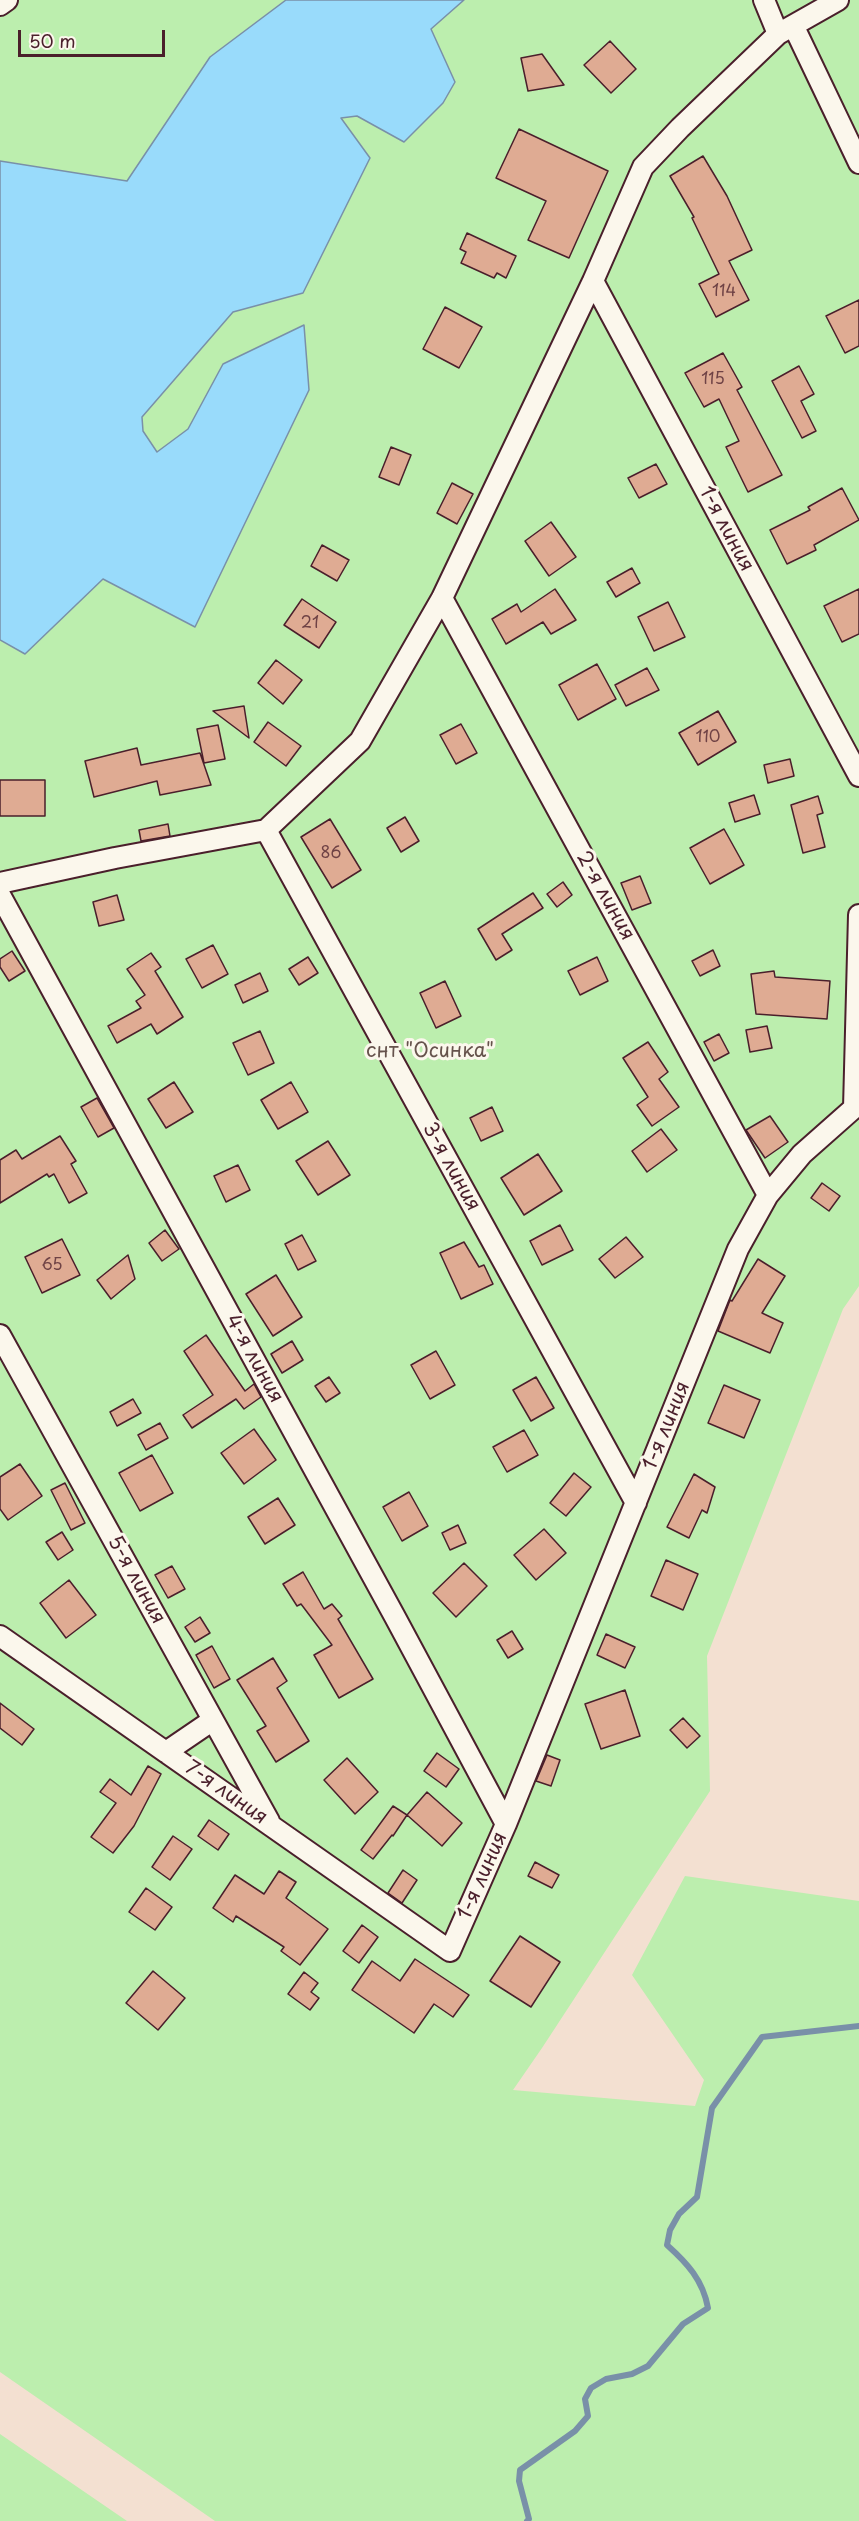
<!DOCTYPE html>
<html>
<head>
<meta charset="utf-8">
<style>
  body { margin:0 }
  #map { position:relative; width:859px; height:2521px; overflow:hidden; background:#f3e0d1; font-family:"Playpen Sans",sans-serif }
  canvas { display:block }
  .scale { position:absolute; left:18px; top:30px; width:147px; height:27px; box-sizing:border-box; border:3px solid #4a1f2b; border-top:0; padding-left:8px; font-size:18px; line-height:21px; white-space:nowrap; color:#4a1f2b; -webkit-text-stroke:4px #fbf7ec; paint-order:stroke }
</style>
</head>
<body>
<div id="map">
<canvas width="859" height="2521"></canvas>
<div class="scale">50 m</div>
</div>
<script>
const context = document.querySelector('canvas').getContext('2d');
context.lineJoin = 'round';
function fill(path, color) {
  context.fillStyle = color;
  context.fill(path, 'evenodd');
}
function stroke(path, color, width, dash) {
  context.strokeStyle = color;
  context.lineWidth = width;
  context.lineCap = dash ? 'butt' : 'round';
  context.setLineDash(dash || []);
  context.stroke(path);
}
function write(font, color, halo, rows, align = 'center') {
  context.font = font + ' "Playpen Sans",sans-serif';
  context.lineWidth = 6;
  context.setLineDash([]);
  context.textBaseline = 'middle';
  context.strokeStyle = halo;
  context.fillStyle = color;
  for (const [text, x, y, turn = 0] of rows) {
    context.save();
    context.translate(x, y);
    context.rotate((+turn || 0) * Math.PI / 180);
    context.textAlign = isNaN(turn) ? turn : align;
    if (halo) context.strokeText(text, 0, 0);
    context.fillText(text, 0, 0);
    context.restore();
  }
}
const green = new Path2D(`
  M0,0H286L210,57L127,181L0,161Z
  M464,0H859V1286L843,1309L707,1656L710,1791L542,2048L513,2090L695,2106L704,2080L632,1975L685,1876L859,1901V2521H215L0,2372V640L25,654L103,579L194,627L304,326L223,364L188,429L157,452L143,431L142,417L233,312L303,293L341,117L357,116L405,142L431,29Z
  M0,2434L127,2521H0Z`);
const water = new Path2D(`
  M286,0H464L431,29L455,82L443,103L404,142L357,116L341,118L370,158L303,293L233,312L142,417L143,431L157,452L188,429L223,364L304,325L309,390L195,627L103,579L25,654L0,640V161L127,181L210,57Z`);
const stream = new Path2D(`
  M527,2521L529,2519L519,2481L520,2470L575,2431L588,2416L585,2399L591,2388L606,2379L632,2374L648,2366L683,2324L708,2308C703,2280 687,2263 667,2245L670,2230L679,2214L697,2197L712,2108L762,2037L859,2026`);
const building = new Path2D(`
  M610,41L636,69L611,93L584,65Z
  M542,54L564,85L528,91L521,58Z
  M519,129L608,171L569,258L528,240L546,201L496,178Z
  M703,156L727,196L752,250L729,261L749,300L716,317L699,284L719,274L692,218L694,217L670,176Z
  M467,233L516,256L506,278L497,273L494,278L461,263L466,252L460,249Z
  M859,300V346L845,353L826,316Z
  M445,307L482,327L459,368L423,349Z
  M723,353L742,387L737,390L782,475L748,492L726,447L739,441L719,399L704,407L685,373Z
  M799,366L814,394L801,401L816,431L802,438L772,381Z
  M391,447L411,455L399,485L379,477Z
  M656,464L667,484L639,498L628,478Z
  M452,483L473,494L457,524L437,513Z
  M842,488L859,520L814,545L816,550L787,564L770,530L810,510L808,507Z
  M551,522L576,557L549,576L525,541Z
  M322,545L349,560L337,581L311,566Z
  M632,568L640,583L616,597L607,582Z
  M555,589L576,620L551,634L543,622L506,644L492,619L517,604L521,612Z
  M859,589V634L842,642L824,606Z
  M302,599L336,622L319,648L284,625Z
  M668,602L685,637L654,651L638,617Z
  M276,660L302,680L283,704L258,683Z
  M597,664L616,699L578,720L559,685Z
  M647,668L659,690L626,706L615,685Z
  M244,706L249,738L213,711Z
  M718,711L736,742L698,765L679,733Z
  M268,722L301,746L286,766L254,742Z
  M461,724L477,753L456,764L440,735Z
  M218,725L225,759L204,763L197,729Z
  M137,748L141,765L200,753L211,785L160,795L157,781L94,797L85,761Z
  M790,759L794,776L768,783L764,765Z
  M0,780H45V816H0Z
  M754,795L760,814L735,822L729,803Z
  M818,796L823,813L817,815L825,847L803,853L791,805Z
  M405,817L419,841L401,852L387,828Z
  M330,819L361,870L332,888L301,837Z
  M168,824L170,836L141,841L139,830Z
  M724,829L744,865L710,884L690,848Z
  M640,876L651,903L632,910L621,883Z
  M563,882L572,895L557,907L547,894Z
  M533,893L543,908L502,934L512,950L496,960L478,929Z
  M117,895L124,920L99,926L93,902Z
  M213,945L228,974L202,988L186,959Z
  M713,950L720,966L700,976L692,961Z
  M12,951L25,971L9,981L0,967V959Z
  M151,953L161,967L155,971L183,1017L157,1034L151,1024L117,1043L108,1026L141,1008L136,1001L145,995L127,969Z
  M308,957L318,973L299,985L289,969Z
  M597,957L608,981L580,995L568,971Z
  M774,971L775,977L830,981L827,1019L756,1014L751,974Z
  M260,973L268,991L243,1003L235,985Z
  M445,981L461,1016L436,1028L420,993Z
  M767,1026L772,1048L750,1052L746,1030Z
  M260,1031L274,1063L248,1075L233,1043Z
  M719,1034L729,1053L714,1061L704,1042Z
  M648,1042L668,1072L659,1079L679,1107L652,1126L637,1105L648,1097L623,1058Z
  M174,1082L193,1112L166,1128L148,1099Z
  M291,1082L308,1112L278,1129L261,1100Z
  M97,1098L114,1128L98,1137L81,1107Z
  M492,1107L503,1131L481,1141L470,1118Z
  M770,1116L788,1142L765,1158L746,1130Z
  M661,1129L677,1150L647,1172L632,1151Z
  M60,1136L76,1161L71,1164L87,1193L69,1203L54,1174L49,1177L47,1174L0,1203V1160L16,1150L22,1159Z
  M328,1141L350,1175L318,1195L296,1161Z
  M538,1154L562,1191L524,1215L501,1178Z
  M238,1165L250,1190L226,1202L214,1176Z
  M822,1183L840,1196L829,1211L811,1198Z
  M560,1225L573,1250L542,1265L530,1241Z
  M165,1230L179,1249L162,1261L149,1243Z
  M302,1235L316,1261L298,1270L285,1244Z
  M626,1237L643,1257L615,1278L599,1259Z
  M62,1239L80,1275L42,1293L25,1257Z
  M464,1242L479,1267L484,1265L493,1284L461,1299L440,1253Z
  M128,1255L135,1279L111,1299L97,1280Z
  M758,1259L785,1276L762,1313L783,1323L770,1353L718,1331L730,1300L732,1301Z
  M276,1275L302,1317L273,1336L246,1294Z
  M206,1335L245,1391L254,1384L261,1397L244,1409L236,1399L192,1428L183,1415L213,1395L184,1351Z
  M292,1341L303,1360L282,1373L271,1354Z
  M436,1351L455,1385L430,1399L411,1365Z
  M329,1377L340,1393L326,1402L315,1386Z
  M536,1377L554,1408L531,1421L513,1390Z
  M724,1385L760,1400L744,1438L708,1423Z
  M133,1399L141,1413L117,1426L110,1412Z
  M160,1423L168,1438L146,1450L138,1435Z
  M254,1429L276,1460L244,1484L221,1453Z
  M524,1430L538,1455L507,1472L493,1447Z
  M152,1455L173,1493L140,1511L119,1473Z
  M20,1464L42,1496L8,1520L0,1509V1477Z
  M574,1473L591,1487L566,1516L550,1503Z
  M694,1474L715,1487L707,1513L702,1510L689,1538L667,1527Z
  M65,1483L85,1523L71,1530L51,1490Z
  M409,1492L428,1526L402,1541L383,1507Z
  M278,1498L295,1525L265,1544L248,1517Z
  M458,1525L466,1543L450,1550L442,1533Z
  M544,1529L566,1553L536,1580L514,1555Z
  M62,1532L73,1550L58,1560L46,1542Z
  M666,1560L698,1574L683,1610L651,1596Z
  M464,1563L487,1586L456,1617L433,1593Z
  M172,1566L185,1589L168,1598L155,1575Z
  M303,1572L324,1609L332,1604L342,1616L338,1619L373,1679L339,1698L314,1655L332,1645L301,1604L297,1606L283,1584Z
  M69,1580L96,1615L66,1638L40,1603Z
  M200,1617L210,1633L195,1642L185,1627Z
  M512,1631L523,1649L508,1658L497,1640Z
  M606,1634L635,1647L625,1668L597,1655Z
  M212,1646L230,1679L214,1688L196,1655Z
  M273,1658L287,1681L277,1688L309,1741L276,1762L257,1731L266,1726L237,1680Z
  M625,1690L640,1736L601,1749L585,1704Z
  M0,1703L34,1729L22,1745L0,1728Z
  M683,1718L700,1736L687,1748L670,1730Z
  M437,1753L459,1769L446,1787L424,1771Z
  M547,1755L560,1760L551,1786L536,1781Z
  M347,1758L378,1792L355,1814L324,1780Z
  M148,1766L161,1774L134,1826L113,1853L91,1837L116,1803L100,1792L110,1779L131,1795Z
  M427,1792L462,1823L442,1846L407,1815Z
  M393,1806L407,1815L393,1836L392,1835L373,1859L361,1850Z
  M209,1820L229,1834L218,1850L198,1836Z
  M173,1836L192,1849L170,1880L152,1867Z
  M535,1862L559,1875L552,1888L528,1876Z
  M403,1870L417,1880L402,1903L388,1893Z
  M279,1871L296,1882L286,1898L328,1929L300,1965L281,1951L284,1947L236,1916L233,1922L213,1908L235,1875L264,1894Z
  M146,1888L172,1907L155,1930L129,1912Z
  M362,1925L378,1937L359,1963L343,1951Z
  M520,1936L560,1962L531,2007L490,1981Z
  M415,1959L469,1995L453,2017L434,2004L414,2033L352,1990L372,1961L400,1981Z
  M153,1971L185,1998L158,2030L126,2003Z
  M304,1972L318,1983L311,1992L319,1998L310,2010L288,1994Z`);
const minor = new Path2D(`
  M764,0L778,34
  M0,5L7,0
  M794,27L859,163
  M593,281L859,776
  M442,598L768,1195
  M266,830L636,1503
  M0,883L115,858L266,830L360,741L442,598L593,281L643,167L680,128L778,34L838,0
  M0,895L395,1617L506,1824
  M0,1335L269,1821
  M0,1636L450,1951L506,1824L738,1249L768,1195L802,1154L854,1108L859,915
  M166,1752L213,1720`);
const numberNames = [
  ["114",724,292],
  ["115",713,380],
  ["21",310,624],
  ["110",708,738],
  ["86",331,854],
  ["65",52,1266]
];
const streetNames = [
  ["1-я линия",726,529,62],
  ["2-я линия",605,896,61],
  ["3-я линия",451,1167,61],
  ["4-я линия",254,1359,61],
  ["1-я линия",667,1426,-68],
  ["5-я линия",136,1580,61],
  ["7-я линия",226,1793,35],
  ["1-я линия",483,1876,-66]
];
const parkNames = [
  ["снт \"Осинка\"",430,1051]
];
fill(green, '#bceeae');
fill(water, '#99dbfb');
stroke(water, '#7990a8', 1.5);
stroke(stream, '#7990a8', 6);
fill(building, '#dfab93');
stroke(building, '#4a1f2b', 1.5);
stroke(minor, '#4a1f2b', 24);
stroke(minor, '#fbf7ec', 20);
write('16px', '#6f4245', null, numberNames);
write('20px', '#4a1f2b', '#fbf7ec', streetNames);
write('20px', '#66534c', '#fbf7ec', parkNames);
</script>
</body>
</html>
